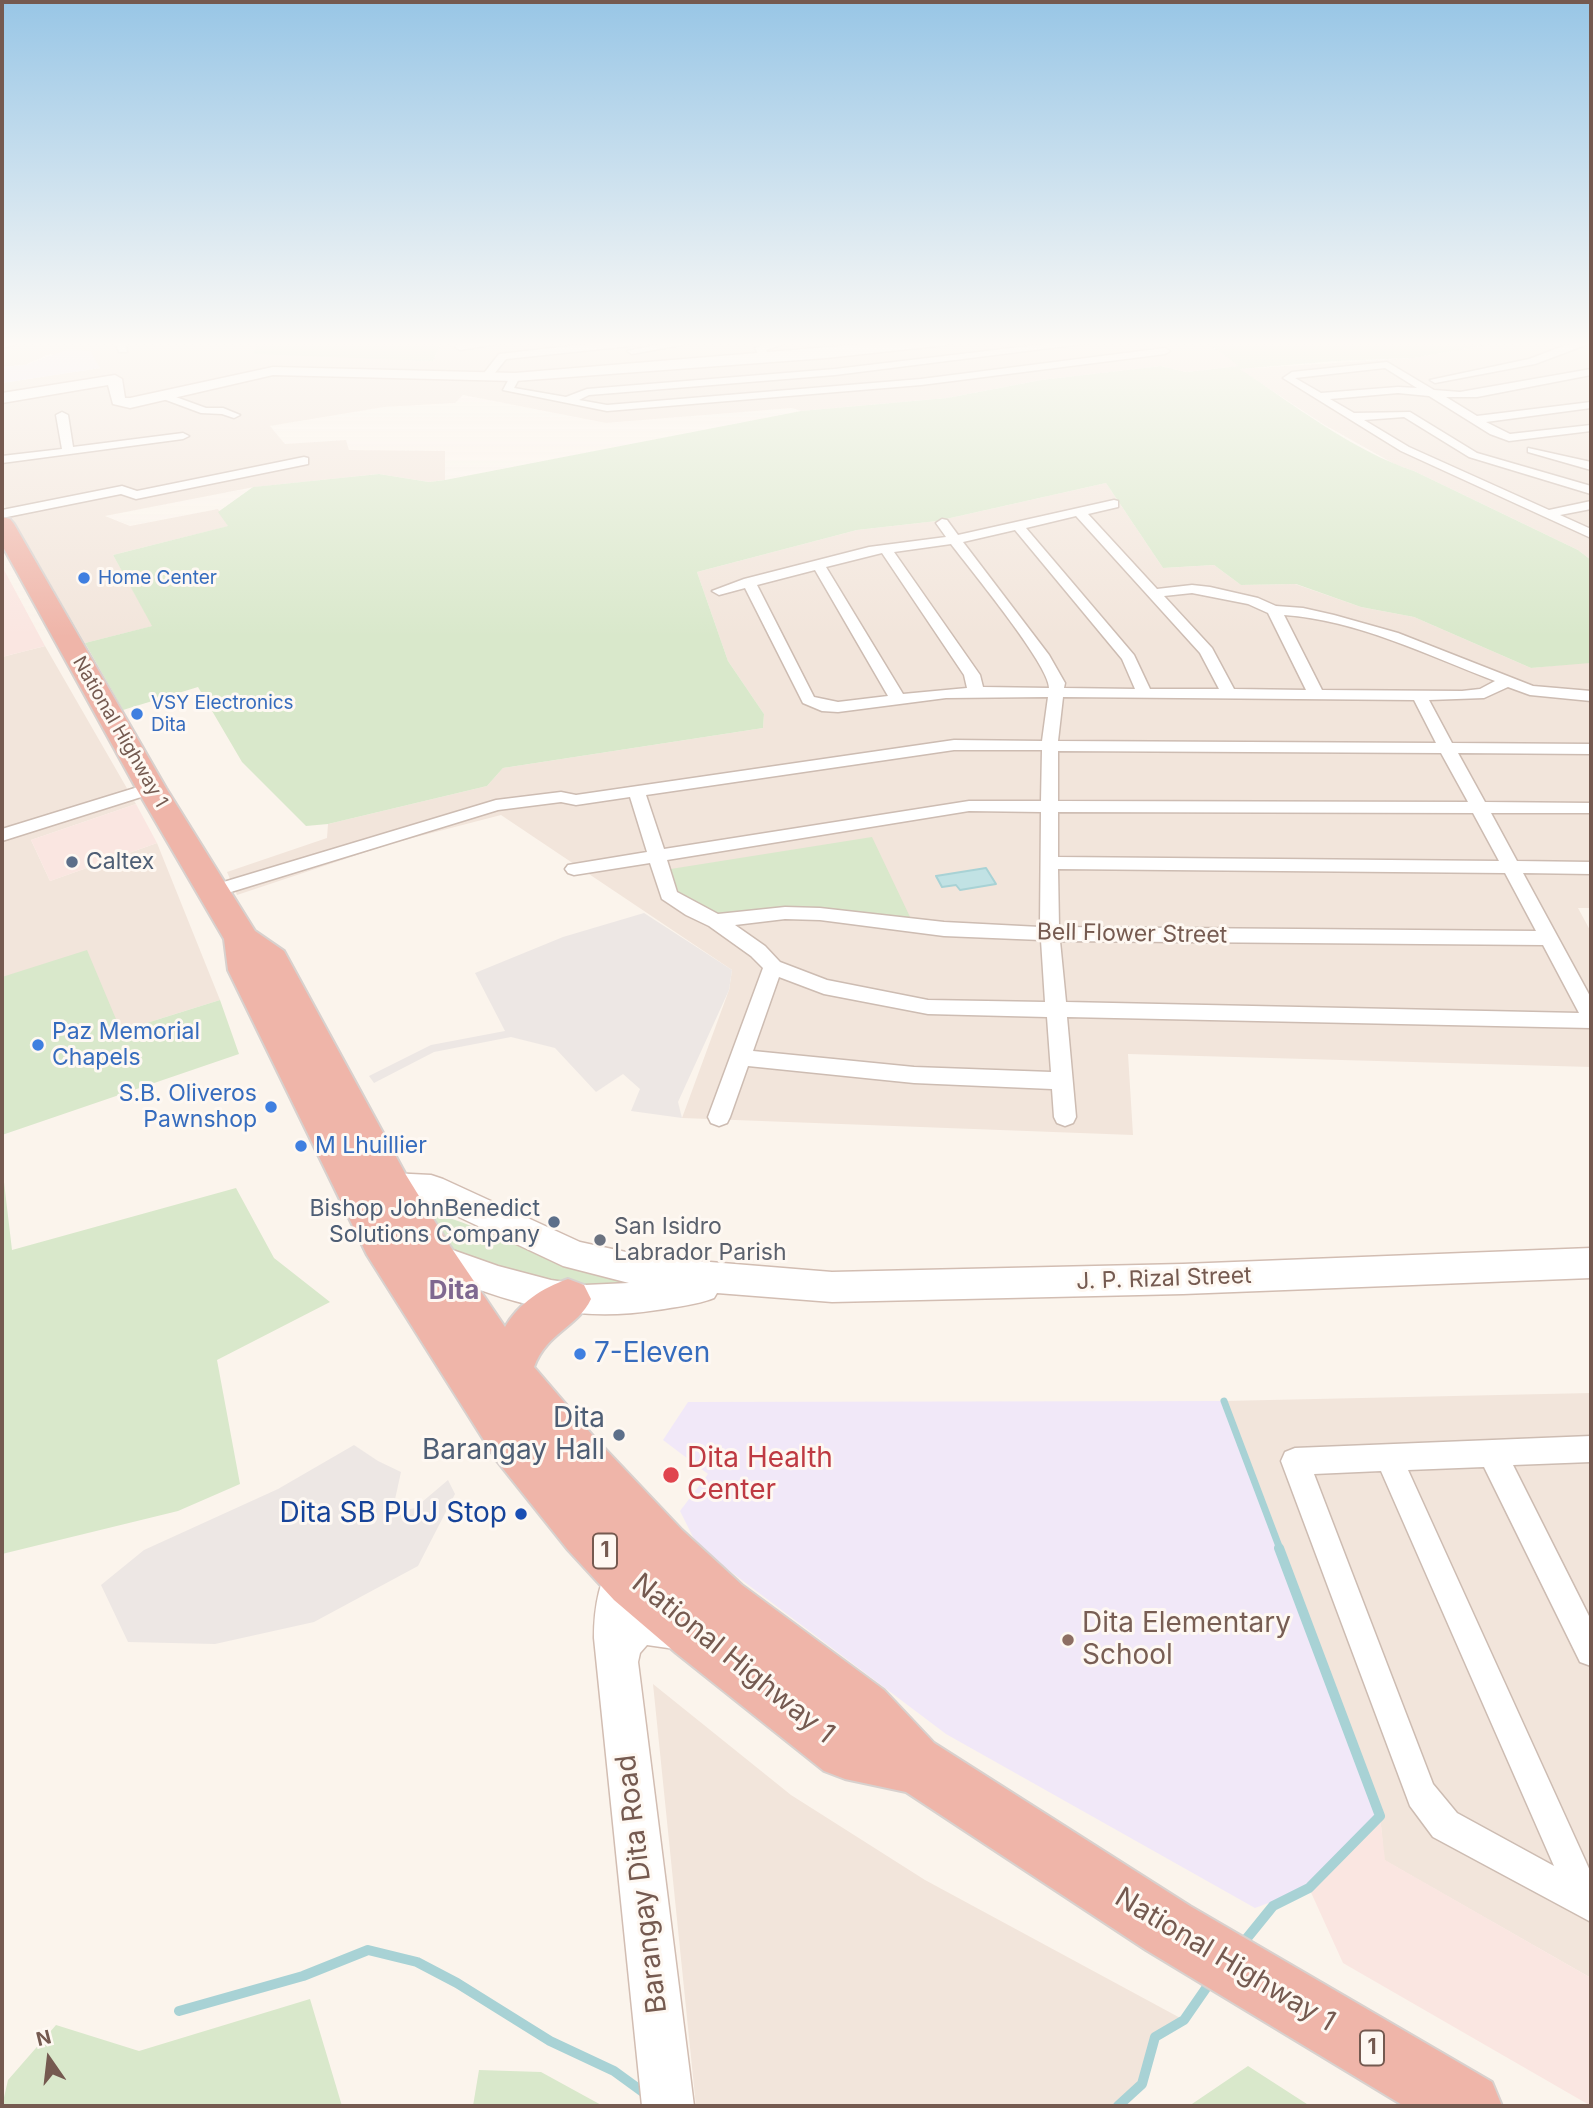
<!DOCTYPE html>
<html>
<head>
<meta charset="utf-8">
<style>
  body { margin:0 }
  #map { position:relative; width:1593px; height:2108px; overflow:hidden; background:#fbf4ec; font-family:Inter,sans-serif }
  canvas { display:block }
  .frame { position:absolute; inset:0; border:4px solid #755a50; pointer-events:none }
  .north { position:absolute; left:14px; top:2024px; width:70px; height:70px; -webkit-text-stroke:5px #fef8f2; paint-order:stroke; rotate:346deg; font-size:19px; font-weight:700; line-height:28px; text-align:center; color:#755a50 }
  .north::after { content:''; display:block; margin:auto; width:24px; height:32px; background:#755a50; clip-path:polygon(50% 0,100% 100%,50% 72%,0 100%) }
</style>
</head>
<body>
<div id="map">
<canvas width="1593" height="2108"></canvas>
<div class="frame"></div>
<div class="north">N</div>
</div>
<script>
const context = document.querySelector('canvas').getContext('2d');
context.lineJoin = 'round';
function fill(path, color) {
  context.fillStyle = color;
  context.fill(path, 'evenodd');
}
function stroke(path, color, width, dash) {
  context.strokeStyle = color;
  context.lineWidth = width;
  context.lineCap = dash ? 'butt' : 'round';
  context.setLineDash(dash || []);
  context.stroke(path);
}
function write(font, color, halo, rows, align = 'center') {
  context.font = font + ' Inter,sans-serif';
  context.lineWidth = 6;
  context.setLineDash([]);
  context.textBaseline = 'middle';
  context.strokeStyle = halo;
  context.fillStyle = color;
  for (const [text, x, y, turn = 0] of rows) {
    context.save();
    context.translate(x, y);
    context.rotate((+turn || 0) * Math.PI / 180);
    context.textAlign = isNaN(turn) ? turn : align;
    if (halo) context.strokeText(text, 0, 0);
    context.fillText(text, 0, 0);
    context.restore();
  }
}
const residential = new Path2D(`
  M2,341H258L255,347L433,361L442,341H1204L1240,366L1186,372L1161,366L1041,380L947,398L801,411L792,408L606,423L463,395L455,403L384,407L270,426L285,444L346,440L349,450L445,451V480L429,482L379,474L254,487L105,516L130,526L218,509L229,526L113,555L153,626L85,643L2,501V383L100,368L50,354L25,365L2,367Z
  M1491,341H1591V560L1578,550L1414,471L1396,465L1323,424L1239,369L1413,358L1486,345Z
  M1106,483L1163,568L1214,565L1241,585L1295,584L1361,607L1414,617L1531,668L1591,662V908H1578L1591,932V1067L1128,1054L1133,1135L682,1118L729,990L732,970L501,815L393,843L237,895L227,872L327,838L328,824L487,786L503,768L763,728L764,714L728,661L697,572L857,530L937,521Z
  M45,646L136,804L31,840L50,881L157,843L220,1000L121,1031L2,977V657Z
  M1591,1393V1978L1384,1860L1380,1815L1224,1401Z
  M653,1684L791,1795L925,1880L1184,2020L1155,2037L1142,2084L1118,2106H696Z`);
const commercial = new Path2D(`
  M2,566L45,646L2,657Z
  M136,804L157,843L50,881L31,840Z
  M1380,1816L1385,1860L1591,1978V2106L1343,1963L1309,1888Z`);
const industrial = new Path2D(`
  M644,913L732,970L729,990L678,1102L682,1118L631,1111L640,1089L623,1074L596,1092L555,1048L511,1037L434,1052L374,1083L369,1076L431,1045L505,1031L475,973L563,937Z
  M354,1445L378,1461L401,1472L392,1513L415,1508L448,1480L455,1494L418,1566L314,1622L215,1644L128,1642L101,1585L144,1550L278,1489Z`);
const education = new Path2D(`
  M69,349L90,351L100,368L2,383V367L25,365Z
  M1224,1401L1380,1816L1309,1888L1255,1908L946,1734L698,1547L680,1511L708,1474L663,1440L688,1402Z`);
const green = new Path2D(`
  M258,341H442L433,361L253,354Z
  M1204,341H1491L1486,345L1413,358L1336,361L1240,369C1293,404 1353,451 1414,471L1578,550L1591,560L1590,663L1531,668L1414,617L1361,607L1296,584L1241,585L1214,565L1163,568L1106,483L937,521L857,530L697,572L728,661L764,714L763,728L503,768L487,786L328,824L306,826L242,762L198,687L123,710L85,643L152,626L113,555L228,526L218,512L253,487L379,474L429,482L445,480L801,411L947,398L1041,380L1161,366L1186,372L1239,366Z
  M872,837L911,919L715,917L688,909L658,871Z
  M87,950L121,1031L220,1000L239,1054L2,1135V977Z
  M2,1165L12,1250L236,1188L274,1258L330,1302L217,1360L240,1484L178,1511L2,1554Z
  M428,1213C460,1218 489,1235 520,1246C561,1260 603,1270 646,1280L622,1295L453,1260Z
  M310,1999L342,2106H2L8,2080L56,2025L139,2051Z
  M1248,2066L1310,2106H1189Z
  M479,2070L541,2072L603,2106H473Z`);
const water = new Path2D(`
  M986,868L996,884L960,890L956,885L942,887L936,876Z`);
const streamFar1 = new Path2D(`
  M1224,1401L1280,1549`);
const stream = new Path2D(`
  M1243,1943L1273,1906L1309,1888L1380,1816L1279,1548
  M179,2011L303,1976L368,1950L417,1962L457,1983L550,2041L614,2071L647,2095
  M1118,2106L1142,2084L1155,2037L1184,2020L1211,1981`);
const street = new Path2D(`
  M5,341H27L2,348V342Z
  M115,341H125L127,352H119Z
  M458,341H515L460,350L455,347Z
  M615,341L635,343L630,346L506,359L490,379L481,377L499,354Z
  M674,341H702L632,354L627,351Z
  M773,341H792L766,350L770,358L761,360L755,348Z
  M1071,341H1106L835,375L589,395L579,400L607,405L921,379L1165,348L1170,351L1165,354L921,385L607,411L503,390L511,375L515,374L520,377L514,388L566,397L587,389L835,369Z
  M1577,341L1591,343L1535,364L1435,383L1430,380L1529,359Z
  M1387,362L1434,390L1460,392L1591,369V375L1477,397H1446L1477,416L1591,402V408L1486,422L1510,434L1591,425V431L1509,441L1490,434L1429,396L1398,393L1330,399L1354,413L1410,412L1477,453L1591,486V494L1469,457L1404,417L1364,420L1409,447L1549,510L1591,501V509L1560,515L1591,529V538L1401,451L1283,378L1292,372ZM1385,368L1417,388L1398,387L1321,393L1295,378Z
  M162,392L206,408H223L240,415L234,418L222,414L201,413L158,397V393Z
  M62,412L68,415L73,447L183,433L189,436L183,439L2,463V456L62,449L56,415Z
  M1528,448L1591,462V470L1528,452Z
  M304,457L308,458V464L136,499L121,494L2,518V510L122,486L137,491Z
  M1114,500L1118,501V507L1088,514L1157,589L1192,585L1210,587L1258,598L1276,606L1303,608L1334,615L1398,633L1533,686L1591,691V701L1530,695L1508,687L1484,698L1429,700L1452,743L1591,744V754L1458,753L1485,802L1591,803V813H1491L1517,861L1591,862V874L1523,873L1591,998V1028L1067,1017L1076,1117L1073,1123L1065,1126L1057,1123L1054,1117L1052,1089L914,1083L748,1066L730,1117L727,1123L719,1126L711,1123L708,1117L763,968L751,956L709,926L686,915L662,899L650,863L574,875L568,873L565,869L568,865L647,852L630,797L576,805L561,802L498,810L221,895H207L205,891L207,887L496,800L561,792L576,795L954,740L1042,741L1048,697L946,698L838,712L822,711L803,703L745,588L719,595L712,591L744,579L869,547L946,537L936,523L942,519L947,520L958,535ZM1076,516L1200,653L1219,689H1150L1134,655L1026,528ZM1015,530L1122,659L1135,689L1064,688L1065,683L1049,655L963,542ZM951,544C969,568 1050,666 1049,688L983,687L980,675L894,552ZM882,553L964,675L967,688L903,694L826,567ZM815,570L888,696L838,702L814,697L757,585ZM1192,593L1248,604L1268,613L1306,690L1234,689L1212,648L1164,596ZM1284,615C1357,620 1427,655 1495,681L1480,689L1462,691L1322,690ZM1063,697L1414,700L1436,743L1058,741ZM954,750H1042L1041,801H969L664,849L646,795ZM1058,751L1441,753L1468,802L1058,801ZM969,811L1041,812L1040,927L944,922L820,908L785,907L718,914L677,892L667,860ZM1058,812L1473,813L1499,861L1058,857ZM1058,869L1505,873L1536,931L1059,927ZM785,919L820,920L944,936L1041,940L1045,1002L928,1000L827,980L780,962L765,946L735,925ZM1060,941L1543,945L1579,1013L1066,1002ZM779,977L824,994L928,1014L1047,1017L1051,1072L914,1067L753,1051Z
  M151,783L157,784L159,788L157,792L2,841V829Z
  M1591,1436V1462L1513,1465L1591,1620V1666L1580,1662L1484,1467L1408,1470L1591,1873V1922L1433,1837L1410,1806L1281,1461L1285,1452L1295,1448ZM1381,1471L1554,1866L1457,1813L1433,1784L1314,1474Z`);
const secondary = new Path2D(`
  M902,341H953L946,345L826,358L515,381L273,375L130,408L113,404L108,385L2,403V393L115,375L122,379L125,398H130L273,367L515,373Z
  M391,1173L431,1175L443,1179L580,1242L649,1257L832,1272L1183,1264L1591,1248V1278L1183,1294L832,1302L717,1293L714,1298C696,1305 676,1307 657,1310C564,1325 503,1299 418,1267L413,1257L418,1247L430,1242L498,1266L551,1280L585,1285L629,1283L563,1266L427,1202L394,1201L376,1208L364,1204L360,1194L364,1184Z
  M630,1544L644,1550L650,1564L640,1587L637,1606C658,1599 677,1606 697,1614L703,1629L697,1644L682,1650L647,1645L640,1653L638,1662L694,2106H642L594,1638C594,1605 600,1578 616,1550Z`);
const highway = new Path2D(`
  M2,517L10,519L14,524L166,788L255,931L284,951L406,1175L448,1243L505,1327C519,1303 542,1288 568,1279L584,1285L591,1299C578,1327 546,1333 534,1367L594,1437L682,1530L742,1585L884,1690L934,1743L1190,1906L1492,2082L1502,2106H1404L1146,1950L906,1792L845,1779L824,1771L676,1653L614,1600L568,1550L497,1461L367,1255L228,970L224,939L136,788L2,545Z`);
const markers = [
  [84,578,7,"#3f7fe0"],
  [137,714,7,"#3f7fe0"],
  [72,862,7,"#5c6f8a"],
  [38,1045,7,"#3f7fe0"],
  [271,1107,7,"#3f7fe0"],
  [301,1146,7,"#3f7fe0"],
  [554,1222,7,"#5c6f8a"],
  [600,1240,7,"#6b7280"],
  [580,1354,7,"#3f7fe0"],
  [619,1435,7,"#5c6f8a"],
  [671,1475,9,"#e0444e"],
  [521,1514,7,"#1a4fb4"],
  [1068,1640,7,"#8d6e63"]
];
const farShopnames = [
  ["Home Center",98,578],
  ["VSY Electronics",151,703],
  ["Dita",151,725]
];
const farStreetnames = [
  ["National Highway 1",120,732,60]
];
const shields = [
  [605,1551,24],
  [1372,2048,24]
];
const shieldNames = [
  ["1",605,1551],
  ["1",1372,2048]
];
const serviceNames = [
  ["Caltex",86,862],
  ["Bishop JohnBenedict",540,1209,"right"],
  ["Solutions Company",540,1235,"right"]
];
const streetNames = [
  ["Bell Flower Street",1132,934,1],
  ["J. P. Rizal Street",1164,1279,-2]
];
const shopNames = [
  ["Paz Memorial",52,1032],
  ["Chapels",52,1058],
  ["S.B. Oliveros",257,1094,"right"],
  ["Pawnshop",257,1120,"right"],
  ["M Lhuillier",315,1146]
];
const worshipNames = [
  ["San Isidro",614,1227],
  ["Labrador Parish",614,1253]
];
const quarterNames = [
  ["Dita",454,1291]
];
const nearShopnames = [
  ["7-Eleven",594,1354]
];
const nearServicenames = [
  ["Dita",605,1419],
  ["Barangay Hall",605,1451]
];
const nearHealthnames = [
  ["Dita Health",687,1459],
  ["Center",687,1491]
];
const nearTransitnames = [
  ["Dita SB PUJ Stop",507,1514]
];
const nearEducationnames = [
  ["Dita Elementary",1082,1624],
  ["School",1082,1656]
];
const nearStreetnames = [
  ["National Highway 1",733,1659,39],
  ["Barangay Dita Road",642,1884,-97],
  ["National Highway 1",1225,1960,31]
];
fill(residential, '#f2e5db');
fill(commercial, '#fae6e1');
fill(industrial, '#ede7e4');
fill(education, '#f1e8f8');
fill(green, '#d9e8cb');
fill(water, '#c1e2e4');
stroke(water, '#a8d2d5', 2);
stroke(streamFar1, '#a8d2d5', 7);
stroke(stream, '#a8d2d5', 10);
stroke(street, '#cdbcb2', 3);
stroke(secondary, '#d2bdb2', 3);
stroke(highway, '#d8d1ce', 4);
fill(street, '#fff');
fill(secondary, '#fff');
fill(highway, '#efb5a9');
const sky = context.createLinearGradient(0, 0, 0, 637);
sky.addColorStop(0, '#98c6e6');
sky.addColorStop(0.54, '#fdfaf6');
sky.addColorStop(1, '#fdfaf600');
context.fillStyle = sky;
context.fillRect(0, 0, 1593, 637);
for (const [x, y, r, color] of markers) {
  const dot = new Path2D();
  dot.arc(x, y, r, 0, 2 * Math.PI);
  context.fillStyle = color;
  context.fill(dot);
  stroke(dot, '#fef8f2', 2.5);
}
write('19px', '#366cbe', '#fef8f2', farShopnames, 'left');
write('19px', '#755a50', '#fef8f2', farStreetnames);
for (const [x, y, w] of shields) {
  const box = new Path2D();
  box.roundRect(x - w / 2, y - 17.5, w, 35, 5);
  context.fillStyle = '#fef8f2';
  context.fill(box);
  stroke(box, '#755a50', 2);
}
write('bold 21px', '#755a50', null, shieldNames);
write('23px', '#4e5e75', '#fef8f2', serviceNames, 'left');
write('23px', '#755a50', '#fef8f2', streetNames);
write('23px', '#366cbe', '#fef8f2', shopNames, 'left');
write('23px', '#5b616d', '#fef8f2', worshipNames, 'left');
write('bold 26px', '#7f6890', '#fef8f2', quarterNames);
write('28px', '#366cbe', '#fef8f2', nearShopnames, 'left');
write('28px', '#4e5e75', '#fef8f2', nearServicenames, 'right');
write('28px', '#be3a42', '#fef8f2', nearHealthnames, 'left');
write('28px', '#164399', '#fef8f2', nearTransitnames, 'right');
write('28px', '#785e54', '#fef8f2', nearEducationnames, 'left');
write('28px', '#755a50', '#fef8f2', nearStreetnames);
</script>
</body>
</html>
